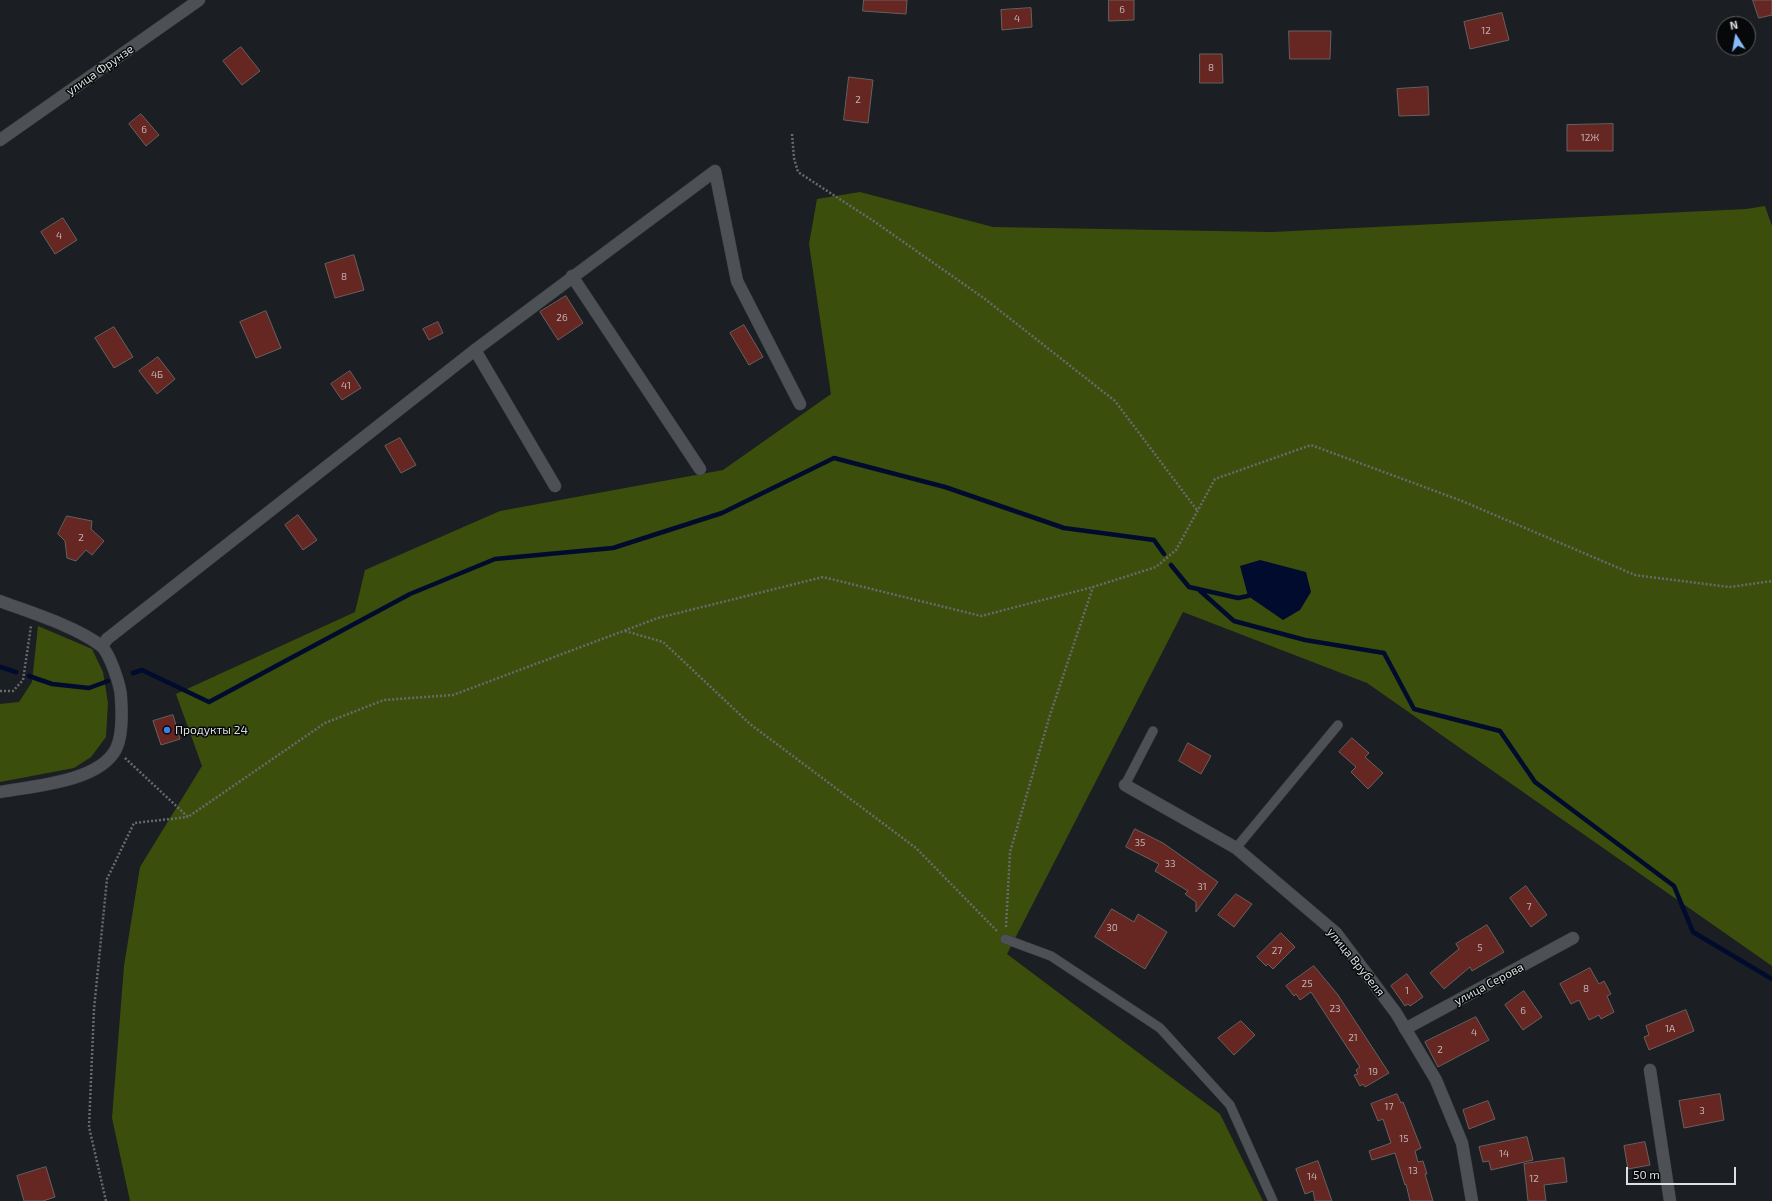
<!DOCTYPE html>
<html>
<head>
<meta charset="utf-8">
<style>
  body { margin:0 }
  #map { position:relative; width:1772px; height:1201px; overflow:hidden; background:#1b1e22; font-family:"Exo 2",sans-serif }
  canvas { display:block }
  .north { position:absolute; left:1716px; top:16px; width:40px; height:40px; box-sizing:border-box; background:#07080a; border:1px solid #5d5e60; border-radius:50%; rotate:349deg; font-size:11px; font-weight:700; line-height:16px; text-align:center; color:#dddfe2 }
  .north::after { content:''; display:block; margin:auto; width:14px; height:18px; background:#87bbfb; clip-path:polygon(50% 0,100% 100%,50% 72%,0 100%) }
  .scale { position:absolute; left:1626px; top:1167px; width:110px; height:18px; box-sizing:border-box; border:2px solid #dddfe2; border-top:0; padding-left:5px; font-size:12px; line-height:14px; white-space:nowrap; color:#dddfe2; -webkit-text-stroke:3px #07080a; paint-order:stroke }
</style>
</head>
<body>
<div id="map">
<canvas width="1772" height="1201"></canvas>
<div class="north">N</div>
<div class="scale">50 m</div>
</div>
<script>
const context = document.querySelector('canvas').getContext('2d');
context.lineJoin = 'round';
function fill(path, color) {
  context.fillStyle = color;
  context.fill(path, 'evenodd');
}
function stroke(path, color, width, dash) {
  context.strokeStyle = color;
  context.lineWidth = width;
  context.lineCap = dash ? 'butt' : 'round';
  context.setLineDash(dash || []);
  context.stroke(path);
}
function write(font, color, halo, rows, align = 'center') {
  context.font = font + ' "Exo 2",sans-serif';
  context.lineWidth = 3;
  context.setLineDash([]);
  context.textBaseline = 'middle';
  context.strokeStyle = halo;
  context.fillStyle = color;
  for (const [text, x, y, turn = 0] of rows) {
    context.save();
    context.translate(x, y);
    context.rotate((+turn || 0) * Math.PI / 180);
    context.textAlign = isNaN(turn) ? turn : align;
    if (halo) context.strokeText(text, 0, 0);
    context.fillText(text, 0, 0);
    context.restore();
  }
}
const green = new Path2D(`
  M860,192L993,227L1272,232L1746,209L1765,206L1772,226V966L1367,683L1183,612L1007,954L1220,1114L1263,1201H130L112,1118L124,966L140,867L202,766L176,694L355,612L365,570L500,511L723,470L831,394L809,244L817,199Z
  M38,626L92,649L103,672L108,703L106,737L91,757L74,768L0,782V704L19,702L32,682Z`);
const water = new Path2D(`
  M1260,560L1306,572L1311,592L1300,610L1283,620L1248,596L1240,566Z`);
const stream = new Path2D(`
  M1171,565L1189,587L1238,598L1248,596
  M1198,589L1234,621L1305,640L1384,653L1414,709L1500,731L1535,782L1674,886L1693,932L1772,979
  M0,667L16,672
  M133,673L142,670L209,702L410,594L495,559L613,548L722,513L834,458L945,487L1064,528L1154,540L1164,554
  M29,676L52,684L89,688L108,681`);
const building = new Path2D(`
  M864,0H907L906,14L863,11Z
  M1109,0H1134V20L1109,21Z
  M1753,0H1772V15L1759,18Z
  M1031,8L1032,27L1002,30L1001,10Z
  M1502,13L1509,40L1470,49L1464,22Z
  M1289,31H1331L1330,59H1290Z
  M241,47L260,71L242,85L223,61Z
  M1200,54H1222L1223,83H1200Z
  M849,77L873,80L868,123L844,120Z
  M1428,87L1429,115L1399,116L1397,89Z
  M141,114L159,135L146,146L129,124Z
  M1613,124V151H1567V125Z
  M63,218L77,240L55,254L41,232Z
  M354,255L364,290L335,298L325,264Z
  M566,296L583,323L558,340L540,312Z
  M266,311L281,348L256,358L240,322Z
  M438,322L443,333L429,340L423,329Z
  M744,325L763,357L749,365L730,333Z
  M114,327L133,357L114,368L95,338Z
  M158,357L175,379L157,394L139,371Z
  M350,371L361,388L342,400L331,384Z
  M400,438L416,465L401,473L385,446Z
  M298,515L317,540L303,550L285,525Z
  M67,516L92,521L91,529L104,541L92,555L86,550L76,561L67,558L65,541L58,534Z
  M173,715L180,739L161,745L153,721Z
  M1352,738L1369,753L1365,757L1383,773L1368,789L1351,772L1356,767L1339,752Z
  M1188,743L1211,756L1201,774L1179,761Z
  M1135,829L1163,843L1218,882L1196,912V902L1185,894L1188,891L1155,871L1159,864L1126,847Z
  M1526,886L1547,915L1531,927L1510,898Z
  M1236,894L1252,904L1234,927L1218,915Z
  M1112,909L1134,922L1138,914L1167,932L1145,969L1095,937Z
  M1487,925L1504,952L1472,971L1470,967L1444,989L1430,973L1459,949L1456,944Z
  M1281,933L1295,947L1273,969L1268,964L1266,966L1257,957Z
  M1314,966L1338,995L1389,1073L1365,1087L1363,1084L1360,1086L1354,1075L1358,1074L1356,1070L1360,1067L1311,992L1300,1000L1296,994L1294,996L1286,986Z
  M1590,968L1599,984L1604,981L1611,994L1607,996L1614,1012L1601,1019L1599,1015L1589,1020L1579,1000L1571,1004L1560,984Z
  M1407,974L1423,997L1410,1006L1408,1004L1405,1006L1391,986Z
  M1524,991L1542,1017L1523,1030L1505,1005Z
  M1686,1010L1694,1031L1649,1050L1644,1037L1649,1035L1646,1026Z
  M1476,1017L1489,1040L1438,1067L1425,1042Z
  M1241,1021L1255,1035L1234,1055L1218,1038Z
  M1397,1094L1401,1103L1403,1102L1421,1148L1415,1151L1418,1162L1423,1161L1427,1174H1425L1433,1201H1410L1406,1184L1405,1185L1395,1153L1372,1160L1369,1151L1391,1143L1383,1119L1378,1121L1371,1104Z
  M1720,1094L1724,1120L1684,1128L1679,1101Z
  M1488,1101L1495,1119L1469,1129L1463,1110Z
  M1527,1137L1533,1160L1491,1170L1489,1161L1483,1162L1479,1147Z
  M1645,1142L1650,1165L1628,1169L1624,1146Z
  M1564,1158L1567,1182L1544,1185L1546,1201H1528L1524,1164Z
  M1318,1161L1332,1201H1315L1313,1191L1305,1194L1296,1169Z
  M46,1167L55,1197L43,1201H24L17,1176Z`);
const path = new Path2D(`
  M792,134L794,158L798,172L875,222L985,299L1115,401L1197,510
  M625,631L663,642L750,724L916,848L997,931
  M0,691H13L23,680L31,626
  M125,758L188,817L325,723L384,700L453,695L658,618L823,577L981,616L1093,587L1156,567L1176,550L1215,479L1311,445L1462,501L1635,575L1730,587L1772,581
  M1006,927L1010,852L1050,715L1093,587
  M106,1201L89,1127L94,1009L107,879L134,823L188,817`);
const lane = new Path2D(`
  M1125,785L1153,731
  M1236,848L1338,725
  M1005,939L1051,956L1160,1028L1230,1105L1273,1201`);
const street = new Path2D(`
  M572,276L700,469
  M475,350L555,486
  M102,646L107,639L475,350L715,171L737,281L800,404
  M1125,785L1236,848L1336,933L1396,1013L1436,1080L1462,1143L1472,1201
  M1405,1029L1573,938
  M1650,1070L1670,1201`);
const secondary = new Path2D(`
  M0,140L199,0
  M0,601C29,612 75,626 100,645C109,651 121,686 121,698C122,712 123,735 116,749C99,782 33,786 0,792`);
const markers = [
  [167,730,4,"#3f7fe0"]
];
const numberNames = [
  ["6",1122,10],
  ["4",1017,19],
  ["12",1486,31],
  ["8",1211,68],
  ["2",858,100],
  ["6",144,130],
  ["12Ж",1590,138],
  ["4",59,236],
  ["8",344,277],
  ["26",562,318],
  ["4Б",157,375],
  ["41",346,386],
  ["2",81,538],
  ["35",1140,843],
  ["33",1170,864],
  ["31",1202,887],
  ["7",1529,907],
  ["30",1112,928],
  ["5",1480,948],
  ["27",1277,951],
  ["25",1307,984],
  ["8",1586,989],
  ["1",1407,991],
  ["23",1335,1009],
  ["6",1523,1011],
  ["1А",1670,1029],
  ["4",1474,1033],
  ["21",1353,1038],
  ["2",1440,1050],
  ["19",1373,1072],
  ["17",1389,1107],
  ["3",1702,1111],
  ["15",1404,1139],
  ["14",1504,1154],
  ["13",1413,1171],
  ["14",1312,1177],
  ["12",1534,1179]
];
const streetNames = [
  ["улица Фрунзе",100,70,-35],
  ["улица Врубеля",1356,962,51],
  ["улица Серова",1489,984,-28]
];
const poiNames = [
  ["Продукты 24",175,730]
];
fill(green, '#3c4e0c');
fill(water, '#000b2e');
stroke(stream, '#000b2e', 4.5);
fill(building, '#662621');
stroke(building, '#686160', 1);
stroke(lane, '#3a3c3f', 10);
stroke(street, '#3a3c3f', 13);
stroke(secondary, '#3a3c3f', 13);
stroke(path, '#686a6e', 2.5, [2, 2]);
stroke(lane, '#4d5055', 9);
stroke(street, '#4d5055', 12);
stroke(secondary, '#4d5055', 12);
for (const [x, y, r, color] of markers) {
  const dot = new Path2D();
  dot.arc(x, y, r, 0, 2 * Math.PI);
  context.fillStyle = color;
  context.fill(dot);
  stroke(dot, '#07080a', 1.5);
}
write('10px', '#bfb1b2', null, numberNames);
write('12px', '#dddfe2', '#07080a', streetNames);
write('12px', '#dddfe2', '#07080a', poiNames, 'left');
</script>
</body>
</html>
